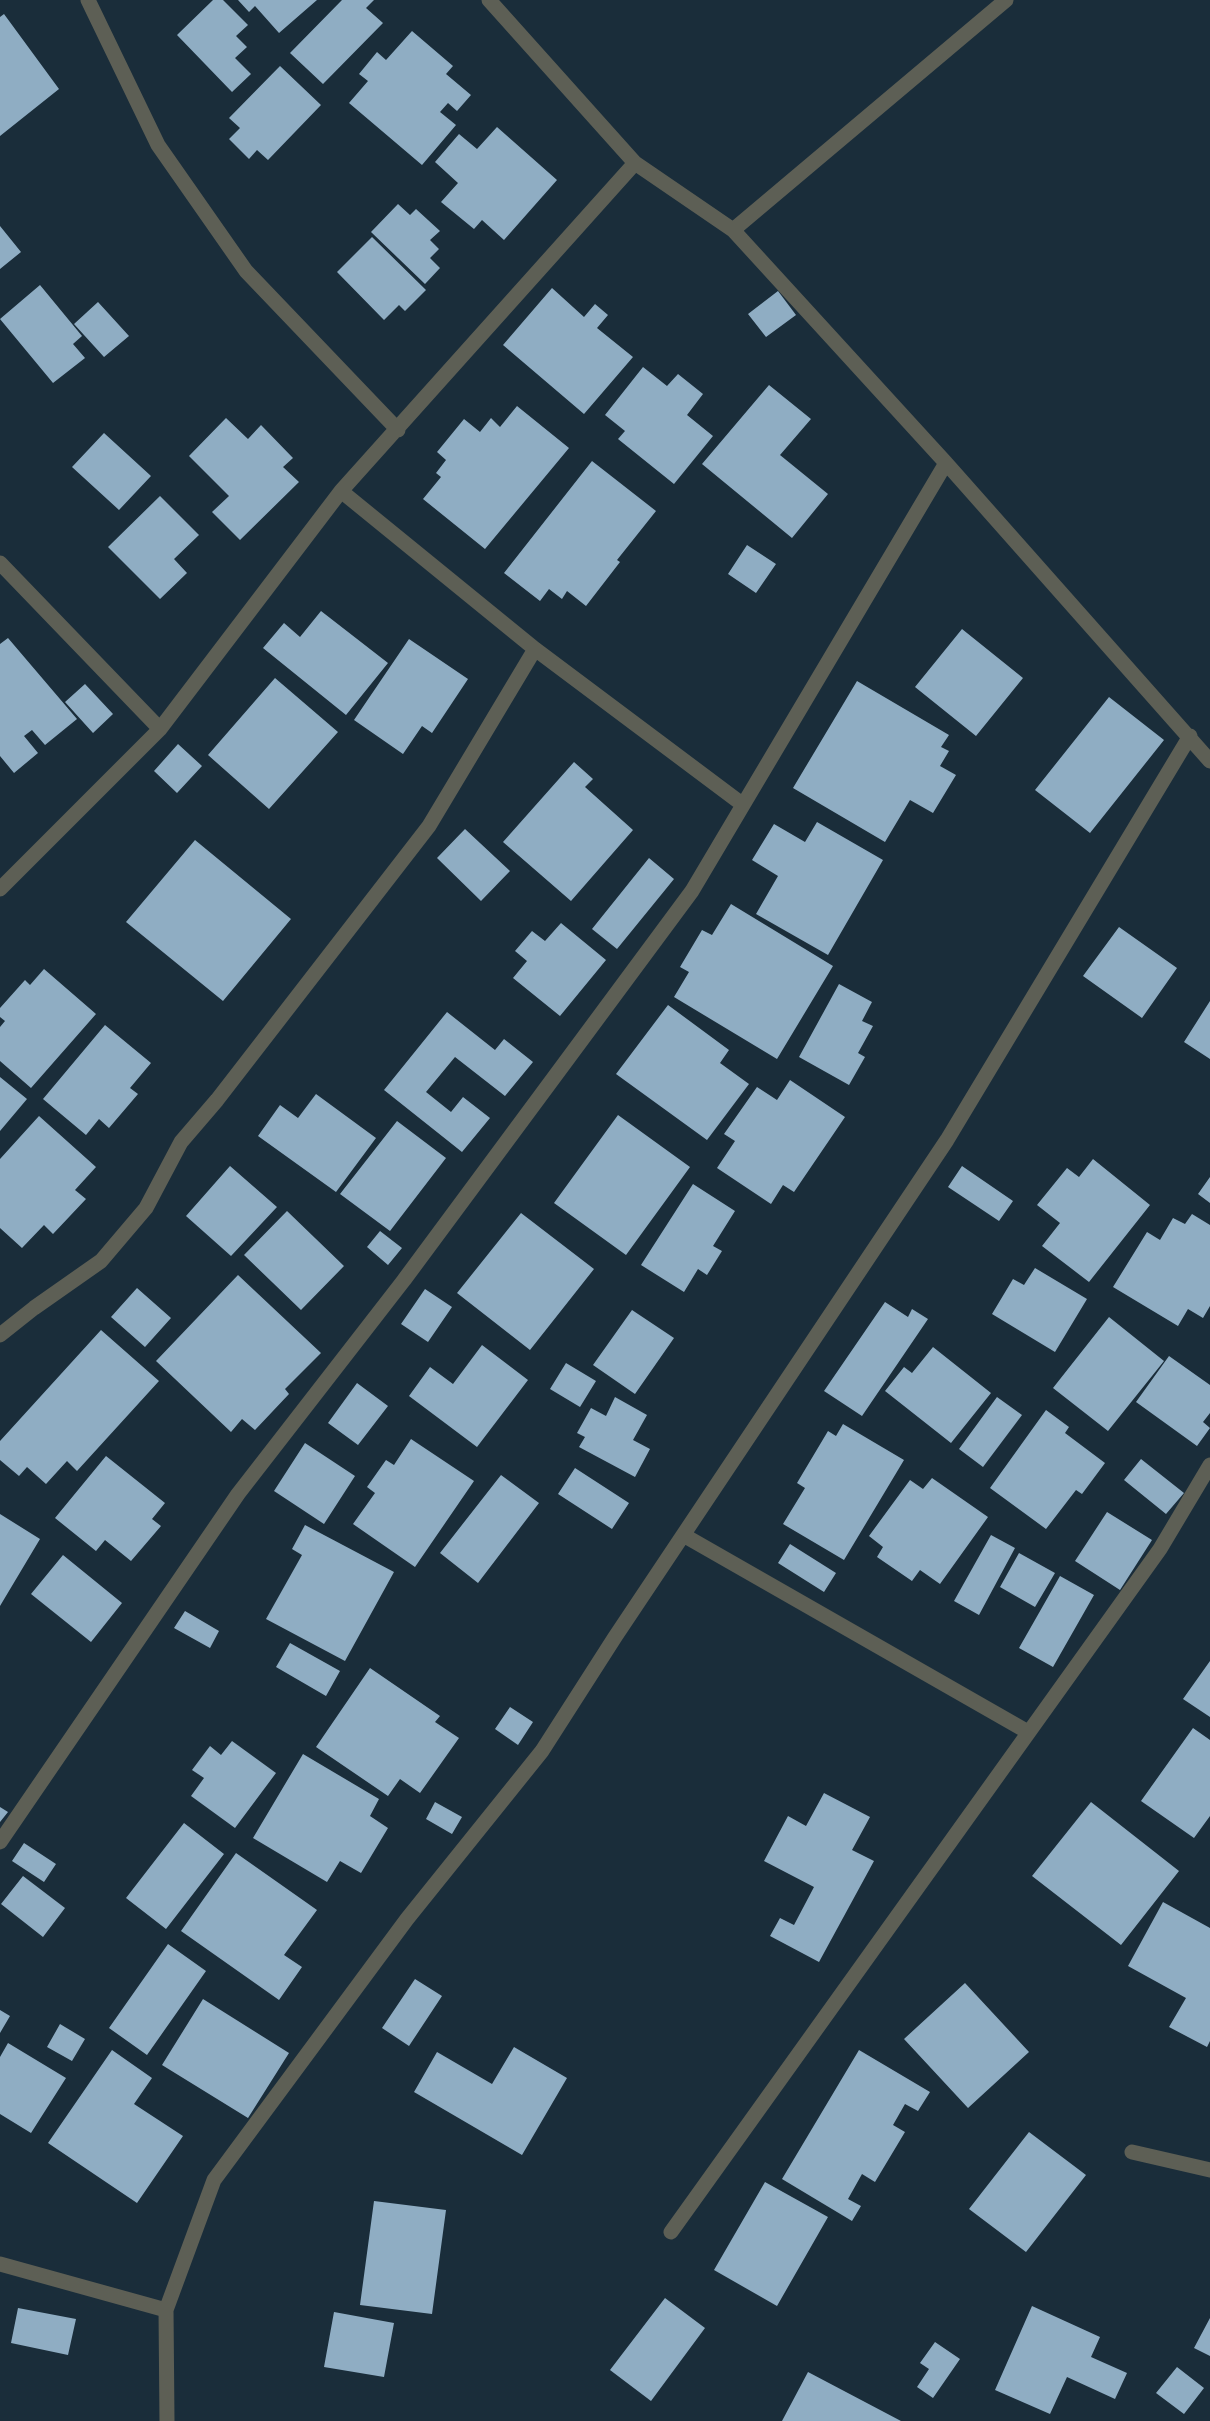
<!DOCTYPE html>
<html>
<head>
<meta charset="utf-8">
<style>
  body { margin:0 }
  canvas { display:block; background:#1a2d3a }
</style>
</head>
<body>
<canvas width="1210" height="2421"></canvas>
<script>
const context = document.querySelector('canvas').getContext('2d');
context.lineJoin = 'round';
function fill(path, color) {
  context.fillStyle = color;
  context.fill(path, 'evenodd');
}
function stroke(path, color, width, dash) {
  context.strokeStyle = color;
  context.lineWidth = width;
  context.lineCap = dash ? 'butt' : 'round';
  context.setLineDash(dash || []);
  context.stroke(path);
}
const building = new Path2D(`
  M213,0H223L248,25L236,36L247,47L235,58L251,74L232,92L177,35Z
  M238,0H317L279,33L255,6L249,12Z
  M342,0H374L366,8L383,23L323,84L290,53Z
  M4,14L59,89L0,136V17Z
  M412,31L453,66L446,74L471,95L457,111L448,103L440,112L456,125L422,165L349,103L368,81L359,74L377,52L386,60Z
  M280,66L321,105L268,160L257,150L249,159L229,139L240,128L229,118Z
  M497,127L557,180L504,240L482,220L474,229L441,202L458,183L435,162L459,134L477,149Z
  M398,204L410,215L416,209L440,231L430,240L439,249L430,258L440,268L425,284L371,232Z
  M0,226L21,252L0,269Z
  M372,237L426,290L405,311L399,305L384,320L337,272Z
  M40,285L82,336L73,344L85,358L53,383L0,319Z
  M552,288L584,317L595,304L608,315L597,328L633,357L584,414L503,345Z
  M778,291L796,315L766,337L748,314Z
  M98,302L129,336L104,357L74,324Z
  M643,367L667,386L678,374L703,394L687,415L713,436L674,484L618,439L625,431L605,415Z
  M769,385L811,419L780,455L828,494L792,538L702,464Z
  M517,406L569,448L485,549L423,499L441,477L436,473L446,460L437,452L464,419L480,432L491,418L500,427Z
  M226,418L248,439L261,425L293,458L283,467L299,482L240,540L212,512L229,496L189,456Z
  M104,433L151,476L119,510L72,467Z
  M592,461L656,511L617,560L620,562L586,606L567,591L562,599L549,589L540,601L504,573Z
  M160,496L199,535L174,559L187,573L160,599L108,547Z
  M747,545L776,564L756,593L728,574Z
  M321,611L388,663L346,715L263,648L284,623L300,637Z
  M962,629L1023,678L976,736L915,687Z
  M8,638L77,719L45,745L32,730L24,736L38,753L14,773L0,756V644Z
  M409,639L468,679L432,733L422,726L403,754L354,720Z
  M275,678L338,732L269,809L208,755Z
  M857,681L949,735L941,747L949,751L940,766L956,775L933,813L910,800L885,842L793,788Z
  M85,684L113,714L93,733L65,702Z
  M1109,697L1164,740L1090,833L1035,790Z
  M178,744L202,766L177,793L154,771Z
  M574,762L593,779L585,787L633,830L571,901L503,842Z
  M817,822L883,860L828,955L756,914L778,876L752,860L774,824L805,842Z
  M465,829L510,871L481,901L437,858Z
  M195,840L291,919L223,1001L126,922Z
  M649,858L674,879L617,949L592,929Z
  M731,904L833,966L777,1059L674,997L689,972L680,967L702,930L712,935Z
  M561,923L606,960L560,1016L513,978L527,961L515,951L532,931L545,941Z
  M1119,927L1177,968L1142,1018L1083,976Z
  M44,969L96,1014L31,1088L0,1061V1027L5,1021L0,1017V1008L25,980L30,985Z
  M839,984L872,1002L862,1021L873,1026L858,1053L865,1057L849,1085L799,1057Z
  M1210,1001V1059L1184,1042Z
  M668,1005L729,1050L720,1063L749,1084L707,1140L616,1074Z
  M447,1012L495,1050L504,1039L533,1062L505,1096L455,1057L426,1092L451,1112L463,1097L490,1118L462,1152L384,1090Z
  M105,1025L151,1063L130,1088L138,1094L109,1128L99,1119L86,1135L43,1099Z
  M0,1077L27,1099L0,1131Z
  M790,1080L845,1117L794,1192L783,1185L771,1204L717,1168L735,1141L724,1134L757,1087L777,1100Z
  M316,1094L376,1138L336,1192L258,1136L280,1105L298,1118Z
  M618,1115L690,1167L626,1255L554,1203Z
  M39,1116L96,1167L75,1190L86,1199L53,1234L44,1225L22,1248L0,1228V1159Z
  M397,1121L446,1158L390,1231L340,1194Z
  M1093,1159L1150,1205L1089,1282L1042,1246L1060,1223L1037,1205L1067,1168L1079,1177Z
  M230,1166L277,1207L231,1256L186,1216Z
  M962,1166L1013,1201L999,1221L948,1187Z
  M1210,1177V1203L1198,1194Z
  M693,1184L735,1211L713,1246L722,1251L707,1275L698,1269L684,1292L641,1265Z
  M287,1211L344,1266L301,1310L244,1255Z
  M521,1213L594,1269L530,1350L457,1293Z
  M1192,1214L1210,1225V1306L1203,1318L1188,1309L1178,1326L1113,1287L1147,1232L1160,1240L1173,1218L1185,1224Z
  M380,1231L402,1248L388,1265L367,1247Z
  M1035,1268L1087,1299L1055,1352L992,1314L1013,1279L1024,1285Z
  M238,1275L321,1353L285,1389L289,1394L255,1430L242,1419L231,1432L156,1361Z
  M137,1288L171,1318L145,1347L111,1317Z
  M425,1289L452,1307L428,1342L401,1324Z
  M885,1302L908,1317L912,1309L928,1319L862,1416L824,1391Z
  M632,1310L674,1338L635,1394L593,1365Z
  M1109,1317L1164,1361L1108,1431L1053,1388Z
  M101,1330L159,1381L77,1471L67,1461L46,1484L27,1467L19,1476L0,1460V1441Z
  M482,1345L528,1380L477,1447L409,1396L430,1367L453,1384Z
  M933,1347L991,1393L951,1443L885,1391L904,1367L912,1373Z
  M1169,1356L1210,1385V1413L1203,1422L1210,1428L1197,1446L1136,1402Z
  M566,1363L596,1381L580,1407L550,1389Z
  M357,1383L388,1406L358,1445L328,1423Z
  M615,1397L647,1415L633,1440L650,1449L635,1477L579,1447L585,1437L577,1433L591,1408L606,1416Z
  M997,1397L1022,1415L983,1467L959,1449Z
  M1046,1410L1069,1427L1065,1433L1105,1463L1082,1494L1076,1490L1046,1529L990,1488Z
  M843,1424L904,1460L844,1560L783,1524L805,1488L797,1483L828,1431L836,1436Z
  M411,1439L474,1481L415,1567L353,1524L375,1493L367,1487L386,1460L394,1465Z
  M305,1443L355,1476L324,1524L274,1491Z
  M106,1456L165,1503L152,1519L161,1526L131,1561L105,1540L96,1551L55,1518Z
  M1141,1459L1184,1493L1166,1514L1124,1480Z
  M575,1468L629,1503L612,1529L558,1494Z
  M501,1475L539,1503L478,1583L440,1553Z
  M932,1478L988,1517L940,1584L920,1570L912,1581L877,1557L883,1547L869,1536L910,1480L923,1489Z
  M1107,1512L1152,1540L1120,1590L1075,1561Z
  M0,1514L40,1539L0,1606Z
  M305,1525L394,1572L345,1661L266,1619L302,1555L292,1549Z
  M991,1535L1015,1548L979,1615L954,1601Z
  M790,1544L836,1573L824,1592L778,1563Z
  M1019,1553L1055,1573L1035,1607L1000,1587Z
  M63,1555L122,1603L91,1642L31,1594Z
  M1060,1576L1094,1595L1053,1667L1019,1648Z
  M185,1611L219,1631L210,1648L174,1628Z
  M290,1643L340,1671L326,1696L276,1667Z
  M1210,1661V1717L1183,1699Z
  M370,1668L440,1716L435,1722L459,1738L420,1793L400,1779L388,1796L316,1747Z
  M510,1707L533,1722L518,1745L495,1729Z
  M1193,1728L1210,1740V1816L1194,1838L1141,1801Z
  M232,1741L276,1773L235,1828L191,1796L204,1778L192,1770L210,1746L221,1755Z
  M303,1754L379,1799L370,1816L388,1828L361,1873L340,1861L327,1882L253,1838Z
  M824,1793L870,1817L852,1850L874,1861L819,1962L770,1936L780,1918L794,1925L814,1887L764,1861L788,1816L806,1826Z
  M435,1802L462,1817L452,1834L426,1819Z
  M1091,1802L1179,1871L1121,1945L1032,1876Z
  M0,1807L8,1812L0,1822Z
  M184,1823L224,1854L166,1929L126,1898Z
  M24,1843L56,1864L44,1882L12,1861Z
  M236,1853L317,1910L284,1955L302,1967L279,2000L181,1931Z
  M23,1876L65,1908L43,1937L1,1904Z
  M1163,1902L1210,1928V2041L1207,2047L1169,2027L1186,1998L1128,1966Z
  M168,1944L206,1971L147,2055L109,2028Z
  M415,1979L442,1996L409,2046L382,2028Z
  M965,1983L1029,2052L968,2108L904,2039Z
  M203,1999L289,2053L248,2118L162,2065Z
  M0,2010L10,2016L0,2033Z
  M60,2024L85,2039L72,2061L47,2047Z
  M8,2043L66,2078L31,2133L0,2114V2057Z
  M514,2047L567,2078L522,2155L414,2092L437,2052L492,2084Z
  M112,2050L152,2078L134,2104L183,2136L137,2203L48,2143Z
  M859,2050L930,2092L918,2111L905,2104L893,2125L905,2132L875,2182L862,2174L848,2199L861,2206L852,2221L782,2179Z
  M1029,2132L1086,2175L1026,2252L969,2209Z
  M765,2182L828,2217L777,2306L714,2270Z
  M374,2201L446,2210L432,2314L360,2305Z
  M665,2298L705,2328L651,2401L610,2370Z
  M1032,2306L1100,2337L1091,2357L1127,2373L1115,2399L1067,2377L1050,2414L995,2390Z
  M18,2308L76,2319L68,2355L11,2343Z
  M334,2312L394,2323L384,2377L324,2367Z
  M1210,2318V2356L1194,2348Z
  M935,2342L960,2359L933,2398L917,2387L929,2369L920,2363Z
  M1177,2367L1204,2388L1184,2414L1156,2393Z
  M808,2372L901,2421H782Z`);
const street = new Path2D(`
  M88,0L158,145L246,271L398,430
  M489,0L635,163L733,230L946,463L1210,761
  M733,230L1006,0
  M341,491L535,649L742,804
  M0,563L160,729
  M0,889L160,729L341,491L635,163
  M0,1335L34,1308L101,1261L146,1208L181,1142L217,1100L429,826L535,649
  M685,1536L1028,1732
  M0,1842L238,1494L404,1280L692,891L946,463
  M1132,2152L1210,2170
  M671,2232L1160,1549L1210,1465
  M0,2264L166,2310
  M167,2421L166,2310L214,2180L407,1919L542,1751L615,1637L947,1140L1190,736`);
fill(building, '#8fadc3');
stroke(street, '#5d5f55', 15);
</script>
</body>
</html>
